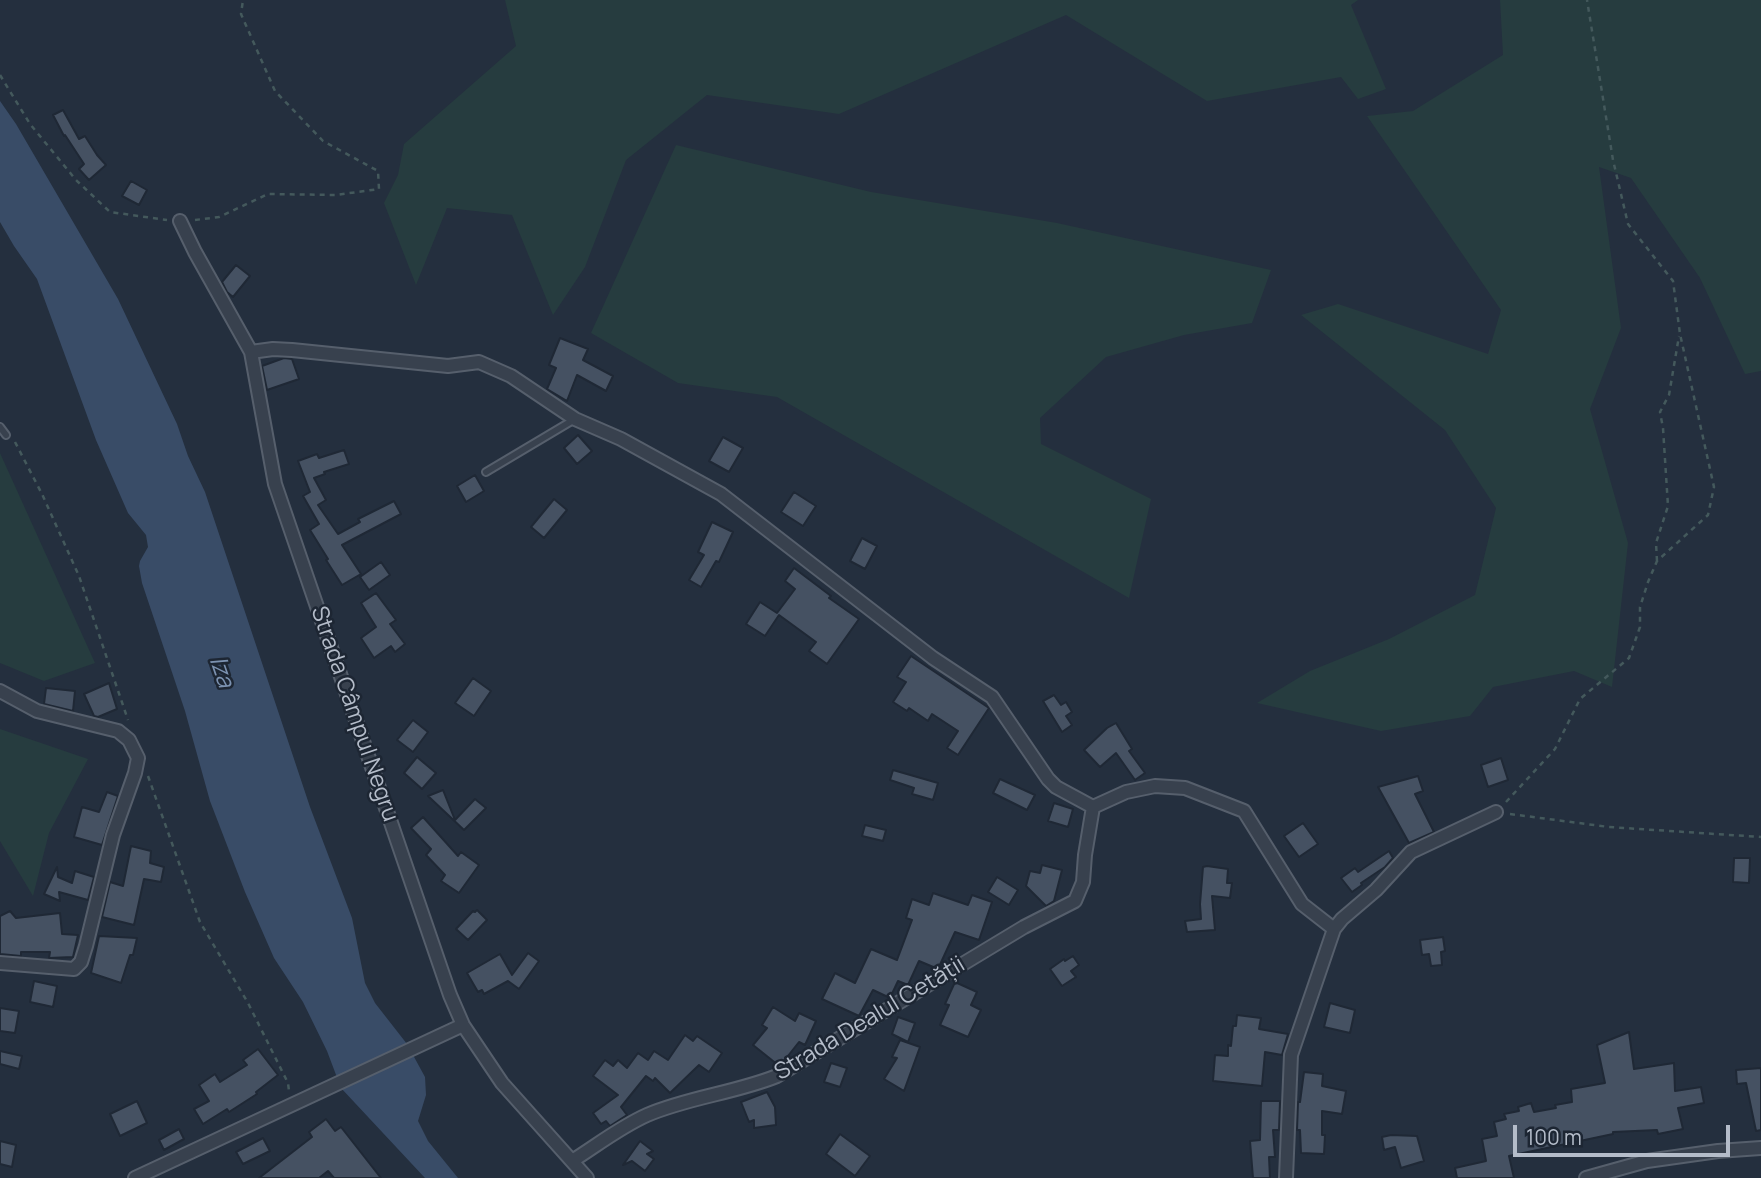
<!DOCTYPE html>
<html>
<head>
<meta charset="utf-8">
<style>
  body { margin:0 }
  #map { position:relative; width:1761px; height:1178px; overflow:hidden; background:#242f3e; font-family:Manrope,sans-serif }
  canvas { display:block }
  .scale { position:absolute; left:1513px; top:1125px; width:217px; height:32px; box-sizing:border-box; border:4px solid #b4bcc9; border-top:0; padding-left:9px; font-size:21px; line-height:24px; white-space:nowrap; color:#b4bcc9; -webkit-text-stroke:5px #1d2633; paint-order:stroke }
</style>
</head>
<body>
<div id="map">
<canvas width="1761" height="1178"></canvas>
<div class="scale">100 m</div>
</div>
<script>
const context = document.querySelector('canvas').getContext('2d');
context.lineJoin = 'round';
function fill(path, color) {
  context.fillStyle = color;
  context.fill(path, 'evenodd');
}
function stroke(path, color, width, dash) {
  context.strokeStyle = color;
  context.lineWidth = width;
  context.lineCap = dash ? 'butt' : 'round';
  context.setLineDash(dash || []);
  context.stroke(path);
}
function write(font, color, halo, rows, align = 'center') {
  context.font = font + ' Manrope,sans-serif';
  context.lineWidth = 5;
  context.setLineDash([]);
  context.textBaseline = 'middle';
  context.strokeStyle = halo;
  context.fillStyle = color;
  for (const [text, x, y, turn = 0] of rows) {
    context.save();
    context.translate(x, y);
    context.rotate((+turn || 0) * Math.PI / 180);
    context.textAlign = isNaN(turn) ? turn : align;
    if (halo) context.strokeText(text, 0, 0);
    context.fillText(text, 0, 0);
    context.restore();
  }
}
const green = new Path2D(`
  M505,0H1358L1351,5L1386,89L1358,99L1341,77L1207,101L1066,15L839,114L707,95L626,160L585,267L553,315L512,215L447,208L416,285L384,203L398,175L404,144L516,46Z
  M1500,0H1761V371L1745,374L1700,278L1631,178L1599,167L1621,328L1590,409L1628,543L1612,687L1574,671L1493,687L1470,716L1381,731L1257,703L1310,671L1389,639L1475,595L1496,508L1445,430L1301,315L1338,304L1488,354L1501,310L1367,116L1413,111L1503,55Z
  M676,145L871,192L1057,223L1271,270L1252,323L1184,335L1106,357L1040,418L1041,444L1151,499L1129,598L777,397L678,383L591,333Z
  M0,453L95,663L44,681L0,663Z
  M0,729L88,759L49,833L33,896L0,841Z`);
const water = new Path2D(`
  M0,101L16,124L118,299L177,424L188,456L205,492L310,807L352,918L365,983L375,1003L407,1044L425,1077L426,1095L418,1121L428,1141L458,1178H425L341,1088L327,1051L303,1002L274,958L245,892L210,801L185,711L142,583L139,566L140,561L148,547L146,535L128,513L96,440L37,279L14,246L0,222Z`);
const building = new Path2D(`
  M63,110L79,139L85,136L97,155L106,165L89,180L79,169L84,164L65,135L64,136L53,115Z
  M131,181L147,190L139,205L122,196Z
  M236,265L250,276L233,297L227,292L222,282Z
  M560,338L588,349L583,360L613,376L606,391L577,375L567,401L547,389L556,368L549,365Z
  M284,358L292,359L299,379L267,390L262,366Z
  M578,435L592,451L577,464L564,448Z
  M723,437L743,448L729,472L709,461Z
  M344,450L349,464L324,472L325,474L314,478L326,500L318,505L338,534L360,522L358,519L394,501L401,514L342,545L361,574L342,585L326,560L328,559L310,530L319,524L303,496L310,492L298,461L317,454L319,458Z
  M475,475L484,491L466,502L457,486Z
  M794,492L816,506L803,526L781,512Z
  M554,499L567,510L544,538L531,527Z
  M712,522L733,532L719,562L716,561L701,587L689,580L704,555L698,552Z
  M862,538L877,546L865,569L850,561Z
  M381,562L390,575L369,590L360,577Z
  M794,568L831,596L829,598L859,619L827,664L809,651L816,642L779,615L765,636L746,624L760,602L777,613L795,589L785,581Z
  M376,593L396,620L390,624L405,644L395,652L391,646L374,658L361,638L376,627L361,603Z
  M911,656L989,708L958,755L947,748L958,731L932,714L928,721L909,708L907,711L893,702L906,682L897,677Z
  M473,678L491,691L474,716L455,703Z
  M109,683L117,709L98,717L94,716L84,694Z
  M46,688L75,691L73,711L44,704Z
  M1054,695L1061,705L1066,702L1072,712L1066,716L1072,725L1062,732L1043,701Z
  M413,720L428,732L413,752L397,740Z
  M1116,723L1132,749L1129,751L1145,773L1135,780L1116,753L1100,767L1084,750L1107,728Z
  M417,757L436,773L422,789L404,773Z
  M1501,758L1508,780L1488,787L1481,765Z
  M893,770L938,783L933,800L912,794L914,788L890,780Z
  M1418,776L1423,791L1415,794L1434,832L1409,843L1378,787Z
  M1000,779L1035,795L1027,810L993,793Z
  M443,790L455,820L475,799L486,808L464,830L428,796Z
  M107,792L118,796L102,845L74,837L82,807L99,812Z
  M1054,803L1073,809L1068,827L1048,821Z
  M423,817L458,856L461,852L479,865L459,893L441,881L445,875L426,855L431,849L411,828Z
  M1303,823L1318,844L1299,857L1284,836Z
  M865,825L886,830L883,841L862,836Z
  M131,846L151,851L150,863L164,867L161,882L144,879L134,925L102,917L110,882L123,886Z
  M1389,851L1393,858L1385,867L1361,883L1362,885L1352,892L1341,878L1355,868L1358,872Z
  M1734,858H1750L1749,883L1733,882Z
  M1042,865L1062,870L1054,901L1046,906L1026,886L1030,871L1040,873Z
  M1207,866L1228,869L1227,883H1232L1230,898L1212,896L1215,930L1187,932L1185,921L1201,919L1200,904L1203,867Z
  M57,867L58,877L72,883L75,871L94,877L88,900L59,892L60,901L44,894Z
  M997,877L1018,890L1009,905L988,892Z
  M933,893L968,905L972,895L992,902L979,940L955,932L938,969L919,961L908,985L898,981L890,998L873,990L859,1016L822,999L835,973L855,983L871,949L897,960L912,920L906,918L912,899L929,905Z
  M477,910L487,920L468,940L456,929L473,911L475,912Z
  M10,911L16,918L60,913L62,934L78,935L73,957L49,958L50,952H21V956L0,954V916Z
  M99,936L137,938L133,955H130L121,983L91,973Z
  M1443,937L1445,951L1441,952L1442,965L1431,966L1429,954L1422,955L1420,940Z
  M528,953L539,961L519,989L508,981L484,994L482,990L478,992L467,973L500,954L512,975Z
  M1073,956L1079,965L1071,971L1076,977L1062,986L1050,969L1064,959L1065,961Z
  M34,981L57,986L53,1007L30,1002Z
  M955,982L977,992L971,1005L981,1010L968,1037L940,1025L949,1005L945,1004Z
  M1330,1003L1355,1010L1350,1033L1324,1027Z
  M773,1007L795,1021L799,1013L816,1021L805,1045L799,1042L784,1061L778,1065L753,1045L767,1028L762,1025Z
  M0,1008L19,1011L15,1033L0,1031Z
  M1237,1015L1261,1018L1259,1029L1288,1034L1282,1055L1265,1052L1262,1086L1213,1081L1215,1055L1228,1056V1045L1231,1046L1233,1026H1236Z
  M898,1017L915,1023L908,1042L892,1034Z
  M1629,1032L1634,1069L1674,1063L1675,1091L1701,1087L1704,1103L1678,1108L1683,1129L1658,1134L1657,1130L1613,1132V1134L1509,1156L1514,1178H1457L1455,1168L1486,1161L1482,1139L1497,1136L1494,1122L1506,1119L1504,1114L1519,1111L1518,1107L1531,1103L1534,1112L1556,1108L1555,1105L1572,1102L1571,1089L1605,1083L1597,1045Z
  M685,1035L693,1041L697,1036L722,1053L709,1072L699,1065L670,1093L655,1078L653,1081L646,1076L621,1107L627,1115L610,1126L606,1121L601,1124L593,1113L618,1095L593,1076L605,1060L613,1066L618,1060L627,1068L638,1053L648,1060L654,1051L668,1060Z
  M900,1040L920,1047L904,1091L884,1079L897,1058L892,1057Z
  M258,1049L278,1075L256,1092L257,1094L229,1112L227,1109L203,1124L194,1109L209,1101L199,1085L215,1074L220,1082L247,1065L243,1060Z
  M0,1051L22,1056L19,1069L0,1064Z
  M831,1063L847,1068L840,1087L824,1082Z
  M1761,1068V1130L1756,1131L1746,1083L1737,1084L1736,1070Z
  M1304,1072L1323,1074L1322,1086L1346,1091L1342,1114L1322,1111V1135H1325L1324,1154L1301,1153L1300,1130H1297L1298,1102H1300Z
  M767,1092L775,1107L776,1125L754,1128V1120L749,1122L741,1102Z
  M137,1101L147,1123L120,1136L110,1114Z
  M1261,1101H1280L1279,1130H1273L1275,1157H1269L1270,1178H1253L1250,1141L1260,1140Z
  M326,1119L335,1131L341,1127L381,1178H334L328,1171L319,1178H259L312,1137L309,1132Z
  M179,1129L184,1139L164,1150L159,1140Z
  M840,1134L870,1156L855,1176L826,1154Z
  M1391,1135L1417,1136L1424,1161L1401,1168L1395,1147L1384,1150L1382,1137Z
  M263,1138L270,1151L243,1164L236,1152Z
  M0,1141L16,1145L12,1167L0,1164Z
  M640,1141L653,1151L647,1154L654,1159L645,1171L632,1161L623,1165Z`);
const path = new Path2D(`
  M0,75L30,124L76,180L110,212L167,220
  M195,220L219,217L268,194L336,195L379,189L378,171L323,141L275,91L241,14L243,0
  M15,442L42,494L79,576L128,720
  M1657,561L1656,543L1668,506L1663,428L1660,412L1669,395L1679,336
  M148,776L200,922L248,1003L288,1083L289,1091
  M1506,802L1555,749L1580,699L1629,658L1640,627V607L1648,582L1657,561L1708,515L1714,487L1680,334L1673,281L1628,224L1613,160L1587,0
  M1510,814L1609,827L1761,837`);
const lane = new Path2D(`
  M0,427L6,435
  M486,472L575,419`);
const street = new Path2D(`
  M180,221L195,252L251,352L275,484L450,995L463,1025L502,1083L587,1178
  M251,352L273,349L292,350L448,366L479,362L511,376L575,419L621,439L721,494L933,658L992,697L1048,779L1056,787L1093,807
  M0,691L37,711L118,731L129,740L138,758L135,773L113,835L86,946L81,962L74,969L0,963
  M572,1161C596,1146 620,1127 647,1115C689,1097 735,1093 777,1076L1024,927L1075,901L1083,882L1085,855L1093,807L1126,792L1155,786L1185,788L1244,811L1302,904L1334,929
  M135,1178L463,1025
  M1286,1178L1291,1055L1334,929L1342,919L1376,890L1411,852L1496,812
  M1586,1178L1647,1161L1718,1151L1761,1148`);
const streetNames = [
  ["Strada Câmpul Negru",354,714,71],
  ["Strada Dealul Cetății",870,1019,-31]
];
const waterNames = [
  ["Iza",221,672,71]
];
fill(green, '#263c3f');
fill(water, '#394c67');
fill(building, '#455162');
stroke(building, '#1f2835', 2);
stroke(lane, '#565f6c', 10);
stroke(street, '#565f6c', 16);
stroke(path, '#44595c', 2.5, [5, 5]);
stroke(lane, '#38414e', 6);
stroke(street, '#38414e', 12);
write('23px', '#b4bcc9', '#1d2633', streetNames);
write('italic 24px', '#7c92b1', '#1d2633', waterNames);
</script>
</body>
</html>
